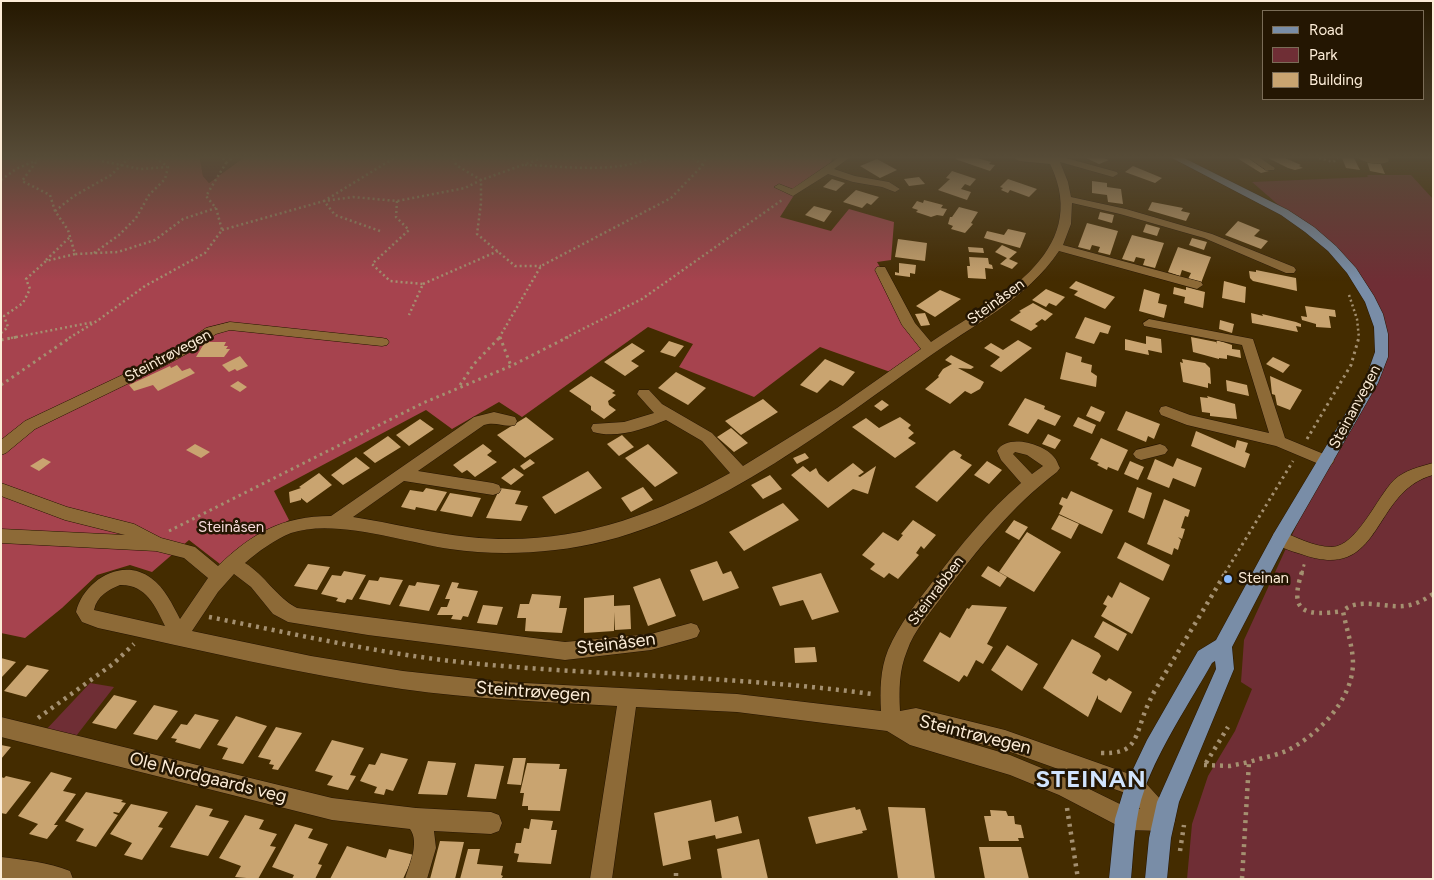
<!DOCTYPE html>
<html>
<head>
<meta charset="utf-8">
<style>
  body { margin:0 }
  #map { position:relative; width:1434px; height:880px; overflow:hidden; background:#442c00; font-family:Figtree,sans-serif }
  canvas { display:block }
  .frame { position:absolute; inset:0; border:2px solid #fcecd7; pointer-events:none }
  .legend { position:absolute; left:1262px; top:10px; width:162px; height:90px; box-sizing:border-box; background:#241602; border:1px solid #7a6c57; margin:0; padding:6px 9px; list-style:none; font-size:15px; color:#fcecd7 }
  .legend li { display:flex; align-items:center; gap:10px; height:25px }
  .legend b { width:25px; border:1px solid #7a6c57 }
</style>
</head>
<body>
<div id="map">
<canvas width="1434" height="880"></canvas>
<div class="frame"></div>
<ul class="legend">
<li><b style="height:6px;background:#798da7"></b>Road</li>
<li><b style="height:14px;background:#6f2e35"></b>Park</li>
<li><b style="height:14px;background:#c9a470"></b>Building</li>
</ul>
</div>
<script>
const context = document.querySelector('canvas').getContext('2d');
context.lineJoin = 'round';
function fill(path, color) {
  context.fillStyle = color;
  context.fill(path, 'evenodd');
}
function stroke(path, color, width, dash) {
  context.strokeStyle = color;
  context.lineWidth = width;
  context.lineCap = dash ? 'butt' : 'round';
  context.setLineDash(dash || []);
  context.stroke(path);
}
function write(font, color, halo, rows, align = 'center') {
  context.font = font + ' Figtree,sans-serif';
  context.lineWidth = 5;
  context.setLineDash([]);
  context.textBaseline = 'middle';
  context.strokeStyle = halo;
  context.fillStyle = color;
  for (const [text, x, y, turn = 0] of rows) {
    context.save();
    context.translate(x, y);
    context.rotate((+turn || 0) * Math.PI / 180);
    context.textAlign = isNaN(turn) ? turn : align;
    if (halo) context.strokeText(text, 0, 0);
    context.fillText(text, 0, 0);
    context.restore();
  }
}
const green = new Path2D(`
  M200,158H243L209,183L203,176Z
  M1367,175H1411L1433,199V879H1187L1192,824L1208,776L1235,731L1252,689L1241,682L1244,640L1326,461L1387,349L1367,288L1313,235L1252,182L1368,177Z
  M90,683L114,687L73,740L43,733Z`);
const forest = new Path2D(`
  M1,158H200L203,176L209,183L243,158H832L831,165L798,189L780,217L831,231L849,209L894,222L891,260L877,262L929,349L896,374L820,347L754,397L679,367L693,344L648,327L522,417L499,402L452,429L426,410L274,491L289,520L220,564L189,540L152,572L130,565L97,575L62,608L25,638L1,633Z`);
const building = new Path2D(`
  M956,158H977L991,162L989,164L995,165L990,171L955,159Z
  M1086,158H1104L1109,160L1099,164Z
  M1237,158H1249L1269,171L1261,173Z
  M1268,158H1285L1301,165L1299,166L1303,168L1295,170L1288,168Z
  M1342,158H1354L1360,170L1346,168Z
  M877,159L897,170L880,178L860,166Z
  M1366,159L1380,162L1385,174L1370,171Z
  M1133,166L1162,178L1155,183L1125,172Z
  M952,171L976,179L970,186L965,184L961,189L971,192L967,200L938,190L950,179L946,178Z
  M919,177L925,184L909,186L904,179Z
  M832,179L845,183L836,191L823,187Z
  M1008,179L1037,189L1029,197L1010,190L1008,193L1001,190L1003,188L1000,187Z
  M1092,181L1107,183V187L1121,189L1123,204L1108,202L1107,195L1092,193Z
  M856,190L879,197L871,205L867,203L862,208L843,202Z
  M924,200L943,205L941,208L947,209L943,216L937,215L931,217L916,212L918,210L912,208L917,201L923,203Z
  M1152,202L1183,208L1181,211L1190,213L1186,221L1148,210Z
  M814,206L832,211L824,222L805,215Z
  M959,207L978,212L971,223L973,224L965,233L951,229L953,226L948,224L950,217H952Z
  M1100,212L1114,215L1112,223L1098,219Z
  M1238,221L1260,230L1254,236L1268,241L1261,249L1225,235Z
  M1087,223L1118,231L1110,255L1098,252L1100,247L1092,245L1090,250L1078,247Z
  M1146,224L1160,228L1157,236L1143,232Z
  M1008,229L1026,233L1020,248L984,238L987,231L1004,235Z
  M1132,235L1164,243L1155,268L1143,265L1145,259L1136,257L1134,262L1122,259Z
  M1192,238L1207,242L1204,250L1189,245Z
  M898,239L927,243L925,261L895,257Z
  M1002,245L1017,252L1009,259L1018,263L1012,269L1000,264L1007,258L995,252Z
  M968,247L983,248L984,253L969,252Z
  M1178,247L1211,257L1201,283L1188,279L1191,273L1182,270L1180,276L1168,272Z
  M969,257L988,258L989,264L992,265L993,269L985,268L986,279L968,278L967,266H970Z
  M899,263L916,265L915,274L910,273V277L895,275V272L899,273Z
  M1256,270L1296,278L1297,291L1253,281L1250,278L1249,271L1256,272Z
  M1076,281L1115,297L1105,309L1074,295L1078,291L1069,288Z
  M1224,281L1246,287L1245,303L1222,298Z
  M1174,287L1186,290V287L1205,292L1203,308L1184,303L1185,297L1173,294Z
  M1046,289L1065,297L1056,306L1049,303L1046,307L1032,300Z
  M1144,289L1160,294L1158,303L1167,305L1164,318L1139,311Z
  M940,290L961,299L935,317L916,306Z
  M1033,303L1053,314L1045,321L1042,319L1035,324L1038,326L1031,331L1010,320L1021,312L1019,311Z
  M1305,306L1335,310L1336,317L1329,316L1331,328L1316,327V324L1302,320L1301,316L1307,317Z
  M925,313L930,325L921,326L915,314Z
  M1251,313L1263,316L1262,314L1296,322L1301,324V327L1296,326L1298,332L1252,323Z
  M1085,317L1111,326L1108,334L1100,332L1094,344L1075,338Z
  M1220,320L1234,324L1232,333L1219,329Z
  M1146,336L1161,339L1162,353L1148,350L1149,355L1125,350V339L1146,344Z
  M1191,337L1216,342V344L1217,340L1232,345V349L1240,350L1241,358L1227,355V359L1219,358V359L1193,352Z
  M1018,340L1032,348L1001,372L990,366L1000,357L984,348L991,343L1003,350Z
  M669,341L684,346L675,357L660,352Z
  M205,342H226L224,346H228L226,349H230L224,357H196Z
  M632,343L645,351L631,361L639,366L625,376L604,362Z
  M1066,352L1082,357L1081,362L1092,365L1091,372L1097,376L1096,387L1060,379Z
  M951,355L974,367L971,369L958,368L984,382L980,389L971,394L965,391L950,404L925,389L939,377L938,376L943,369L952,364L945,360Z
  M240,356L248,366L237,371L235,369L229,372L222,365Z
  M1273,357L1290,365L1283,373L1266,364Z
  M825,359L855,372L843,386L830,380L817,393L800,385Z
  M1182,359L1205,363L1210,368L1211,384L1208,383V388L1183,382L1180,362L1183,363Z
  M177,365L182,371L190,368L195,373L158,391L153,385L134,391L129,385L170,366L171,368Z
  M676,372L706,388L688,405L658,388Z
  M591,376L615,391L612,393L616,395L608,401L609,405L616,410L604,419L591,410V406L569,391Z
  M1270,376L1302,390L1290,410L1277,405L1275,395L1272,394Z
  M1226,380L1247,385L1249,396L1227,391Z
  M238,381L247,387L240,392L230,386Z
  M1207,396L1235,404L1237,419L1210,416V413L1202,412L1200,397L1208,398Z
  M1025,398L1045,406L1044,409L1061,416L1055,426L1038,419L1028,434L1008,425Z
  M763,399L778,412L741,435L725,421Z
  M882,400L889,405L881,411L874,406Z
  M1091,406L1105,412L1100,422L1086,416Z
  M1126,411L1160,424L1154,439L1148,436L1146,442L1117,430Z
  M526,417L554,439L525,458L497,435Z
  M900,417L911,425L908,428L914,433L908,438L916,443L895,458L852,427L866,418L879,428Z
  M1078,417L1096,425L1092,434L1073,426Z
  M420,419L434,429L409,446L396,435Z
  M731,428L748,443L734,452L717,437Z
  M1196,431L1235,448L1237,440L1248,443L1245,452L1250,454L1245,468L1191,446Z
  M1048,434L1061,440L1055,449L1042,444Z
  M622,435L634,447L619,456L607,444Z
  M388,436L401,447L375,463L363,453Z
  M1101,438L1128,450L1118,471L1108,467L1107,470L1097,465L1099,463L1090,459Z
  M195,444L210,452L201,458L186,450Z
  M483,444L492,451L487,455L497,462L475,477L467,470L462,473L453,465Z
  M648,444L678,473L655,487L625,458Z
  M954,450L962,455L960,458L972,465L937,502L915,487L950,452Z
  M805,453L809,458L797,464L793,458Z
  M356,457L370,468L343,485L331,475Z
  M43,458L51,462L39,471L30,466Z
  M1177,458L1202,468L1195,487L1173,478L1169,488L1147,479L1155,459L1173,467Z
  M530,459L535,463L524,470L520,466Z
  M987,461L1002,470L989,484L974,475Z
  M1130,461L1144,467L1138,480L1124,474Z
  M853,463L864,472L858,476L860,477L876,466L868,494L853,489L828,508L791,475L803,466L810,472L816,468L819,474L828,482Z
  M514,468L524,475L511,485L501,478Z
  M588,471L602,488L555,514L542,497Z
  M319,473L332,485L307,503L301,498V500L290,503L289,492L301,488L299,487Z
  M770,475L782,489L763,499L751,485Z
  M643,487L653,500L631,512L621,498Z
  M1137,487L1152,493L1144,519L1128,512Z
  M426,488L447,492L436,511L416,507L415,510L401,507L410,490L423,492Z
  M500,488L521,491L515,504L528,506L521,521L486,518Z
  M1071,491L1113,510L1102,534L1059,514L1063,506L1059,504L1062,497L1067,499Z
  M450,493L481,498L472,517L440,511Z
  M1164,499L1190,510L1188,517L1185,516L1181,528L1185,529L1182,539L1178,537L1181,540L1178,550L1174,548L1172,555L1147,544Z
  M783,503L799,520L744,551L729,532Z
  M1059,515L1079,524L1071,539L1051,529Z
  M913,520L936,535L924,549L921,546L916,553L919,555L898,579L889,573L884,578L870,569L875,564L862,555L883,532L898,541L903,535L901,534Z
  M1014,520L1028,527L1019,540L1005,532Z
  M1027,532L1061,552L1034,592L999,572Z
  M1125,542L1170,565L1163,581L1117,558Z
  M717,561L723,574L731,571L739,588L703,601L690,570Z
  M308,564L330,567L317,590L294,586Z
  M988,566L1007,577L1000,587L981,576Z
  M344,571L366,575L352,600L347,599L345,603L336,601L338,598L321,594L332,575L341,576Z
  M821,573L839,612L812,620L803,600L780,606L772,587Z
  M380,577L403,580L390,605L359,599L369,580L378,581Z
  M660,578L676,616L648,626L633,587Z
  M417,582L440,585L429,611L399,606L409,585L415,586Z
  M452,582L459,583L457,588L478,591L468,617L463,616L461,620L451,619L453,615H437L441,607H447L450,599H445Z
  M1120,582L1150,598L1132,634L1101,616L1107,606L1103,604L1108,595L1112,598Z
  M532,594L561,596L559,608H567L562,633L525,631L526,618H517L520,604H529Z
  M614,595V606L630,605L631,629L615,630L614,612V631L584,633V598Z
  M483,605L503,607L497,625L477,623Z
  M972,605L1007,607L987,644L993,647L983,664L976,660L967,677L964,675L959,682L923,661L940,632L950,638L967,608L969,609Z
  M1103,621L1127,634L1118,651L1094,637Z
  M1072,639L1099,653L1101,656L1092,673L1106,681L1109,678L1132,692L1121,713L1098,699V695L1088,717L1043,688Z
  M1007,645L1038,664L1022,691L991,670Z
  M815,647L817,662L795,663L794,648Z
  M1,658L16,662L1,678Z
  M27,665L49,670L26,697L4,691Z
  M114,695L137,701L116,729L92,723Z
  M154,705L178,711L157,740L133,734Z
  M195,714L219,720L200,749L175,742L177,739L171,738L181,724L187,725Z
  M236,716L267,726L243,764L222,759L228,748L217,745Z
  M276,727L302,733L278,770L272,769L274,765L269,764L271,760L258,757Z
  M332,740L364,748L350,775L356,776L348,790L327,785L333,776L315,771Z
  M1,745L11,747L1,759Z
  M381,753L408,759L393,791L386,789L384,795L374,793L377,787L360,781L369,764L375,765Z
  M513,758H526L521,785L507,784Z
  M428,761L456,763L447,795L418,794Z
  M527,763L560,764L559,769H567L560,811L528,810V806H522L524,793H520Z
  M475,764L504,766L496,799L467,797Z
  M51,772L72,778L63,791L76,794L54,825H58L47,839L29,834L38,824L18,816Z
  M6,776L31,782L6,814L1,813V777L4,778Z
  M86,792L123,800L121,802L126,803L119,813L114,812L113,813L118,815L96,847L76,841L84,829L65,821Z
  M711,800L715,822L738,816L742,833L716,839L715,835L688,841L691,859L663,866L654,813Z
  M131,804L168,812L158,827L163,828L142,860L124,855L132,843L110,834Z
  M196,805L213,809L209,816L229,821L208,856L170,847Z
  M855,807L856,810L860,809L867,830L862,831L863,833L816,844L808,817Z
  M888,807L925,808L935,879H898Z
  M990,810L1006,811L1008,816H1014L1015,824L1021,825L1024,838H1018L1019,841H989L984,816H991Z
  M245,815L264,820L259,829L277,834L270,846L276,847L258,879L235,877L241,866L219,858Z
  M531,819L553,821L551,830H557L551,864L517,862L519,854L514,853L516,843H521L524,828L529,829Z
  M295,824L313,829L308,838L328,844L318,864L322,865L315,879H292L294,875L272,867Z
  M759,839L768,879H722L717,849Z
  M440,841L464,842L455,879H430Z
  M347,846L386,858L389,849L414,855L403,879H330Z
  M979,847H1021L1029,879H985Z
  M468,849H480L477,864L503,866L501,875L503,876L501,879H460Z`);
const pathFar2 = new Path2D(`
  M39,158L22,181L50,195L55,211L68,230L75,254L118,252L155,240L183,219L216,208
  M454,158L456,165L481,180V203L477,234L515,266H541
  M693,158L703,165
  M1319,158L1333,162L1338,158
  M102,161L140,169L167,167
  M226,163L232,158
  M525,165C566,166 611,174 650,158
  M1,180L16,169L37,160
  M397,201L396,217L409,230L372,264L390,281L423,284L409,315
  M55,211L74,196L111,175L129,158
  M222,230L324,201L353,197L397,201L465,188L481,180L542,158
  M380,231L335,215L324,201L394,158
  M94,253L119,235L136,218L149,195L165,179L168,167L156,158
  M46,260L70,237
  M423,284L498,251
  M1349,295L1357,319L1359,338
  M1,333L8,327L4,316L23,303L30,289L26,279L46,261L75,254
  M11,338L94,322
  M69,338L97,321L145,286L205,253L222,230L216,208L206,196L226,163L223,158
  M499,338L541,266L671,198L703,165L706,158
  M565,338L642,299L782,200`);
const pathFar1 = new Path2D(`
  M500,337L511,366
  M1,340L17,337
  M1,385L71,337
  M460,385L474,364L499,338
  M1307,439L1351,365L1359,337
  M169,531L423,403L511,366L568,337
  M1225,573L1293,461
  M1302,573L1305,561`);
const path = new Path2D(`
  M1302,572C1288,614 1306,616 1343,611
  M209,617C295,634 381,654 469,663C603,676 738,676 872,694
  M38,718L113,664L134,644
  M1101,753C1132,754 1134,744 1143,717C1146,708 1150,700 1154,692L1226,572
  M1206,763L1228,727
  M1204,765L1230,766L1249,762
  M1067,808L1078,879
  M1180,851L1184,825
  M676,873V879
  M1242,879L1249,762C1261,758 1274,756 1286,751C1317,736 1352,701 1353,664C1353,646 1346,628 1343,611C1357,597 1386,608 1404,606C1415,605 1424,600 1433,594`);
const minor = new Path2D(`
  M838,158H849L834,169L855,176L889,182L900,189L895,192L882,187L853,182L828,174L793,196L774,187L779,184L792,189Z
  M1014,158H1066L1117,172L1118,174L1113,177L1060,162L1068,182L1071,197L1126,209L1212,234L1294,267L1296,270L1294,273H1286L1204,238L1120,214L1072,203L1071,224L1063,245L1201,282L1203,285L1197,289L1059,251C1027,299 973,325 927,358C819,434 691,536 555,550C520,554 485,554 450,549C405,542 334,518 291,533C274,540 259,551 245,563C265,575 276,597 297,608L565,642L651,634L691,623L697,625L700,631L697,637L691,639L651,650L565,660L368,635L288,622L273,614L251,587L234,574L218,592L192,631L311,656L403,671L505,682L737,694L881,711C880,690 880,670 888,650C899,624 917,602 934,580C961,545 988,511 1021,483L1001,460L997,451C1007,433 1044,444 1054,457C1057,460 1058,465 1060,468L1057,472C1012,506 978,549 944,594C931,612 914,630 907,651C899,670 899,690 900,711L916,708L1005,730L1135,776L1142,779L1172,812L1175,820L1172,828L1164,831L1126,830L1059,795L1010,775L910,745L887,731L737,712L636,707L612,879H590L617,706C545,702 473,699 402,689C300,674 199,650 98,628L82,622L76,612C83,581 122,556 151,578C165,588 172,604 180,619L208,578L184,558L156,551L1,543V529L125,535L65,520L1,496V483L67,507L134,524L161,538L195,547L218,566C252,533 283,516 331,516L474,417L494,412L515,417L517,421L515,425C505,428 496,421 484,425L418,471L493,483L499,485L501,489L499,493L493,495L404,481L353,517C392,523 430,533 469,537C566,547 647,519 730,473L702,441L666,420C644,429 617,439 593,432L591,428L593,424L624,422L654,413L637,394L639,390H649L662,404L712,433L743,466L837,408L921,349L902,325L875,270L877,267H885L915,323L931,342C992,301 1094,254 1050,164L1019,161ZM1015,452L1027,455L1043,466L1032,474L1013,454ZM120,585C145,584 155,605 165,626L94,610C97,596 108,590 120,585ZM936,733L1005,750L1128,794L1140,809L1128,808L1073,781L1010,755Z
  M1249,158H1260L1275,168L1274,170H1266Z
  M1358,158H1388L1389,161C1383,166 1364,163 1358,158Z
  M1149,319L1253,339L1285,438L1331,457L1334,461L1331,465L1326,467L1276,446L1187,425L1161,415L1159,411L1161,407L1166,406L1190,415L1269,433L1242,345L1144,326L1143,323Z
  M230,322L382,338L387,339L389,342L387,345L382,346L230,330L216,334L190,352L164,366L35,429L6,453L1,455V440L25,421L154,360L180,346L206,328Z
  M1160,444L1165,446L1168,450L1165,454L1141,460L1136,458L1133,454L1136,450Z
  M1433,463V475C1370,492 1384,584 1301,554C1291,551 1276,547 1272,538L1274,533L1280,531C1297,537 1313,547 1332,547C1357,546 1377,497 1394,480C1405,470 1419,467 1433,463Z
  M1,717L332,798L416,808L491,812L499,815L502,823L499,831L491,834L434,831L436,848L427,879H405C409,865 420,843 410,829L332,820L1,737Z
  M1,857C24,860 48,862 70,871L73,879H1Z`);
const major = new Path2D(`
  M1172,158H1184L1288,210L1314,227L1336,246L1356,268L1374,296L1383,314L1388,334V357L1378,383L1286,543L1232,647L1234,669L1179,802L1171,838L1167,879H1145L1149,838L1157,802L1216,669L1215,661L1212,663C1190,702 1160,747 1145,788C1134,817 1134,849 1131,879H1109L1115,819L1125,786L1147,740L1198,651L1216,640L1274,533L1364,383L1375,352L1374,327L1365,302L1347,273L1328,251L1305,232L1281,215Z`);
const markers = [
  [1228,579,5,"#89bafc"]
];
const streetNames = [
  ["Steinåsen",996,302,-36],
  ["Steintrøvegen",168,356,-28],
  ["Steinanvegen",1355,407,-62],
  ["Steinrabben",936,591,-53]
];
const parkNames = [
  ["Steinåsen",231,528]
];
const poiNames = [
  ["Steinan",1238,579]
];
const nearStreetnames = [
  ["Steinåsen",616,644,-7],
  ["Steintrøvegen",533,692,4],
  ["Steintrøvegen",975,735,14],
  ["Ole Nordgaards veg",208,778,14]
];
const nearDistrictnames = [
  ["STEINAN",1091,780]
];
fill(green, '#6f2e35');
fill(forest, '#a6434e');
fill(building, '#c9a470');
stroke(minor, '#261500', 1);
stroke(major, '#261500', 1);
stroke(pathFar2, '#a49070', 2.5, [2, 3]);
stroke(pathFar1, '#a49070', 3, [2.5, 4]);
stroke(path, '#a49070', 4.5, [3, 5]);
fill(minor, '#8d6a37');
fill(major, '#798da7');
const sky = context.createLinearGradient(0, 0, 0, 281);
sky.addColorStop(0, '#251800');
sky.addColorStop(0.56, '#564b37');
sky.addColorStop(1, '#564b3700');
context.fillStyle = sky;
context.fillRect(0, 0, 1434, 281);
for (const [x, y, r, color] of markers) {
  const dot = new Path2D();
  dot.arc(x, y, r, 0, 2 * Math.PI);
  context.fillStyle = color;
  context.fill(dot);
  stroke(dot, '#241602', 2);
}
write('15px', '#fcecd7', '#241602', streetNames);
write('15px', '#f7dbdb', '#241602', parkNames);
write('15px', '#fcecd7', '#241602', poiNames, 'left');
write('18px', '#fcecd7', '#241602', nearStreetnames);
context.letterSpacing = '1px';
write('bold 24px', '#d1e4fd', '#241602', nearDistrictnames);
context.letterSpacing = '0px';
</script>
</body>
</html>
